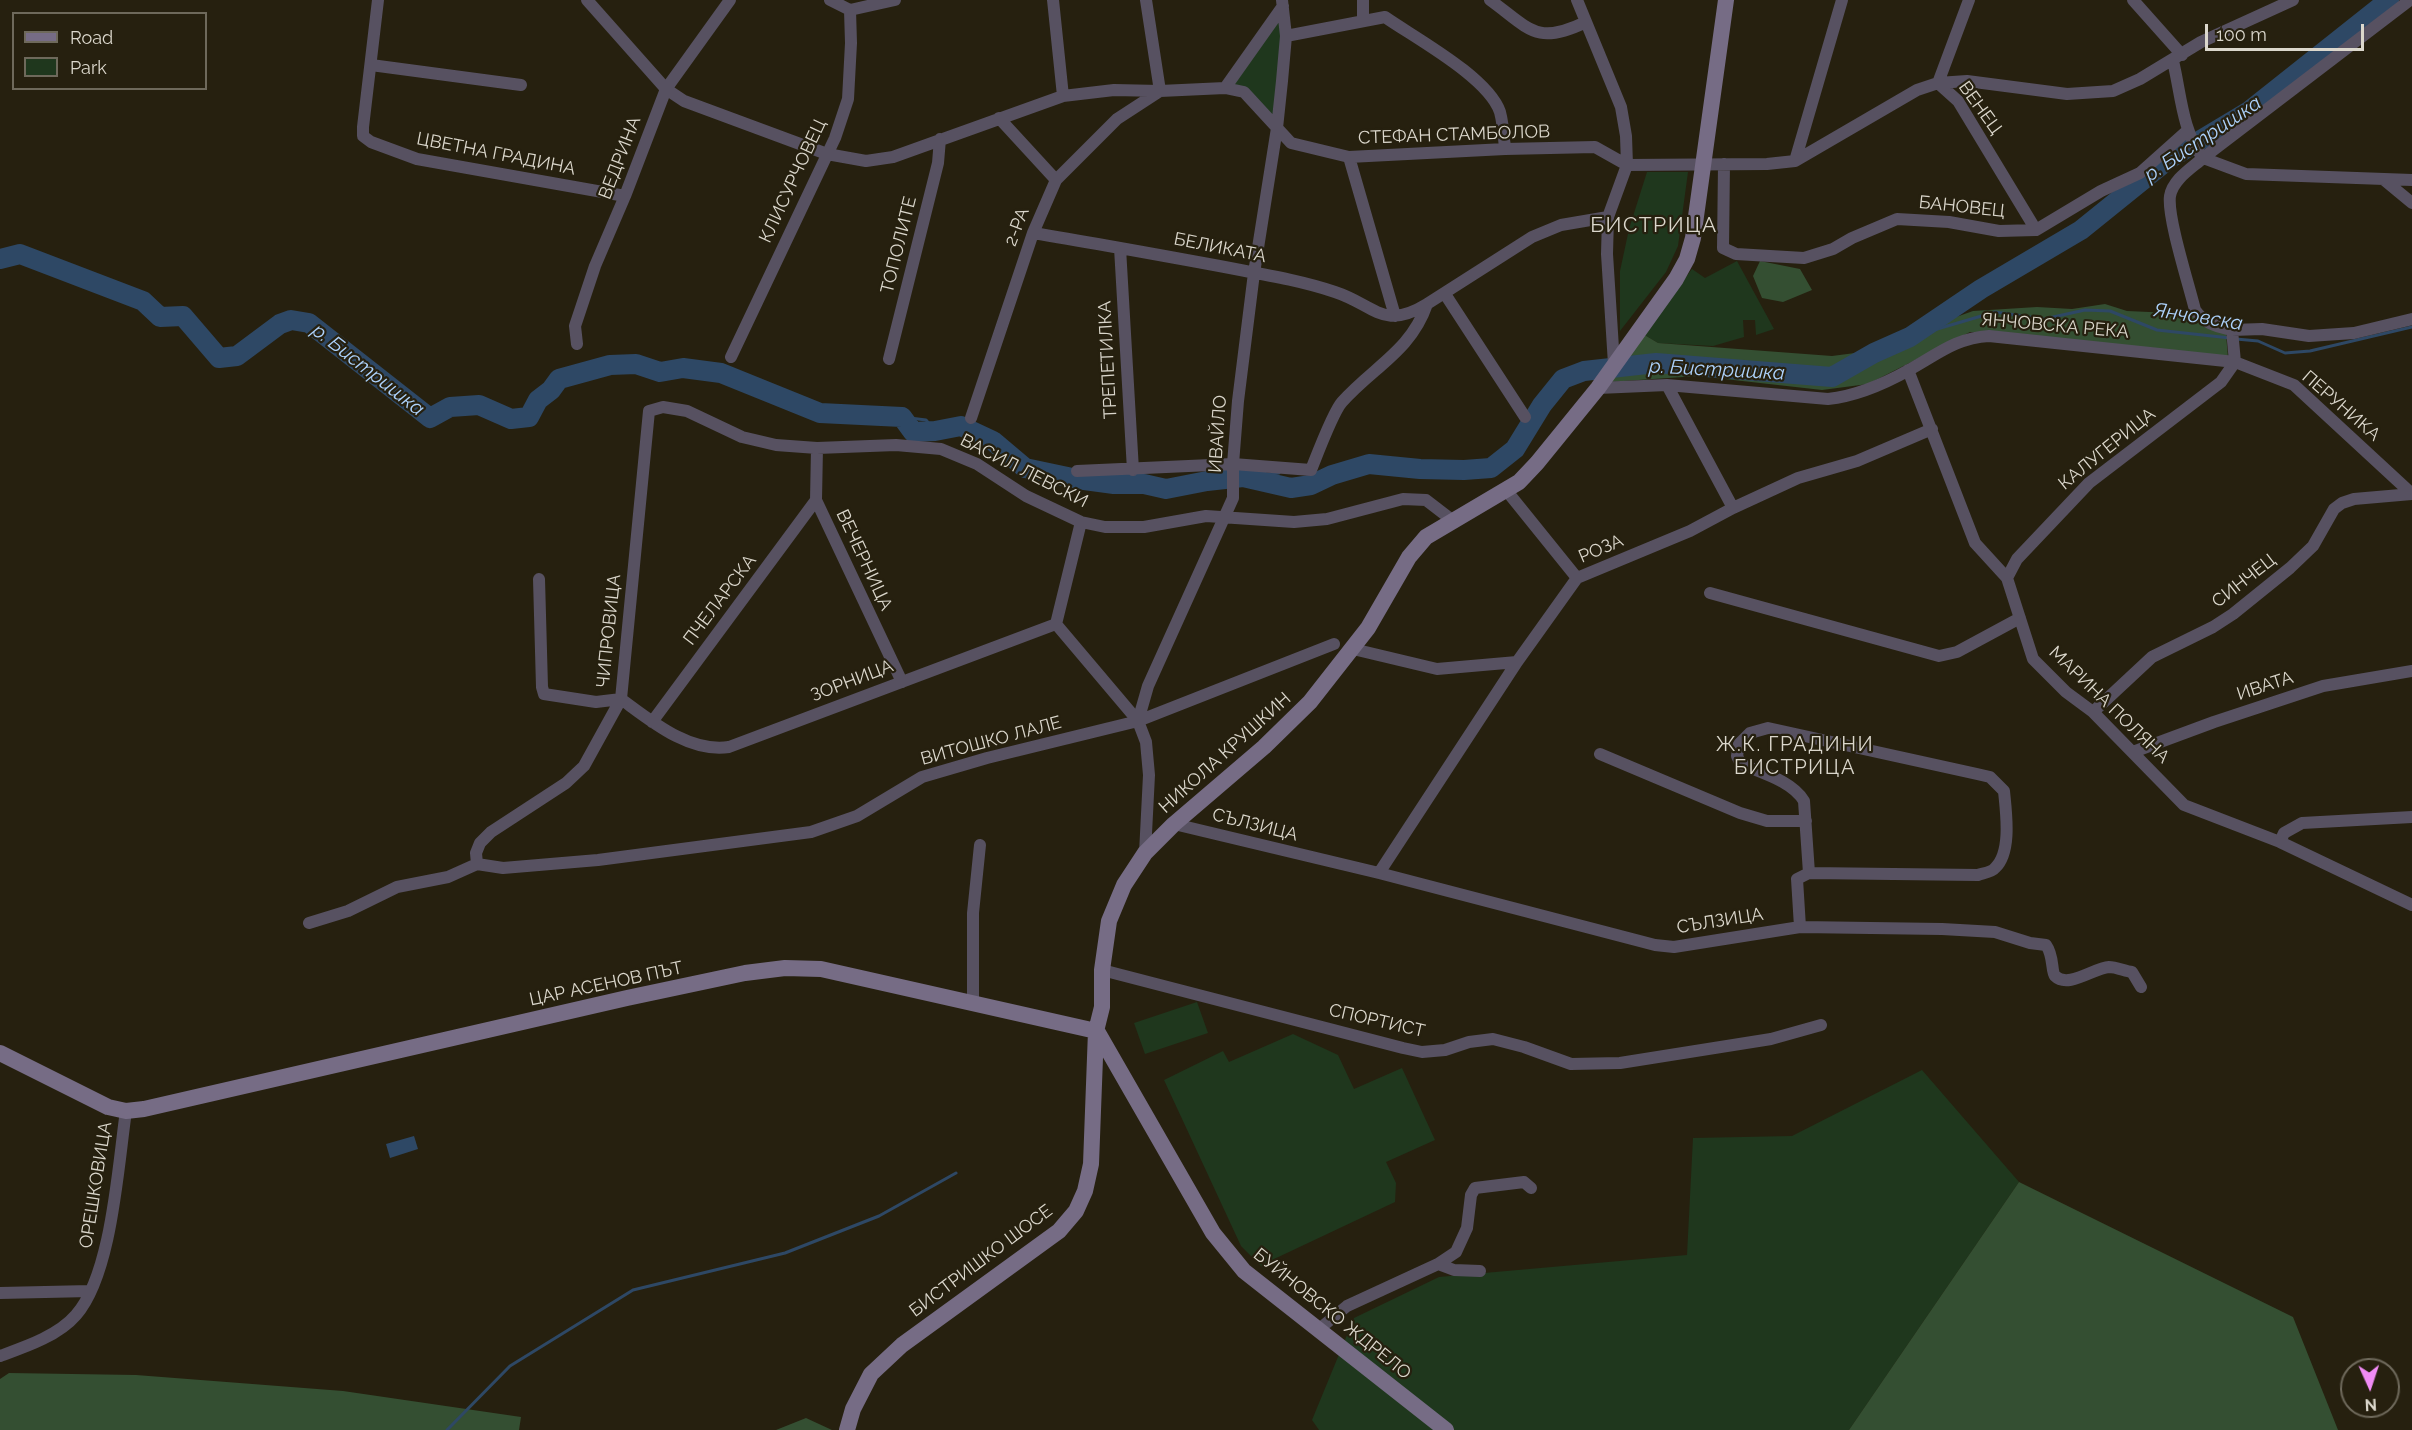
<!DOCTYPE html>
<html>
<head>
<meta charset="utf-8">
<style>
  body { margin:0 }
  #map { position:relative; width:2412px; height:1430px; overflow:hidden; background:#26200f; font-family:Raleway,sans-serif }
  canvas { display:block }
  .legend { position:absolute; left:12px; top:12px; width:195px; height:78px; box-sizing:border-box; background:#26200f; border:2px solid #6e695b; margin:0; padding:8px 10px; list-style:none; font-size:18px; color:#dbd7cc }
  .legend li { display:flex; align-items:center; gap:12px; height:30px }
  .legend b { width:30px; border:2px solid #6e695b }
  .north { position:absolute; left:2340px; top:1358px; width:60px; height:60px; box-sizing:border-box; background:#26200f; border:2px solid #6e695b; border-radius:50%; rotate:177deg; font-size:16px; font-weight:700; line-height:24px; text-align:center; color:#dbd7cc }
  .north::after { content:''; display:block; margin:auto; width:21px; height:27px; background:#f08bf5; clip-path:polygon(50% 0,100% 100%,50% 72%,0 100%) }
  .scale { position:absolute; left:2205px; top:24px; width:159px; height:27px; box-sizing:border-box; border:3px solid #dbd7cc; border-top:0; padding-left:8px; font-size:18px; line-height:21px; white-space:nowrap; color:#dbd7cc; -webkit-text-stroke:4px #26200f; paint-order:stroke }
</style>
</head>
<body>
<div id="map">
<canvas width="2412" height="1430"></canvas>
<ul class="legend">
<li><b style="height:8px;background:#766c85"></b>Road</li>
<li><b style="height:16px;background:#1f371d"></b>Park</li>
</ul>
<div class="north">N</div>
<div class="scale">100 m</div>
</div>
<script>
const context = document.querySelector('canvas').getContext('2d');
context.lineJoin = 'round';
function fill(path, color) {
  context.fillStyle = color;
  context.fill(path, 'evenodd');
}
function stroke(path, color, width, dash) {
  context.strokeStyle = color;
  context.lineWidth = width;
  context.lineCap = dash ? 'butt' : 'round';
  context.setLineDash(dash || []);
  context.stroke(path);
}
function write(font, color, halo, rows, align = 'center') {
  context.font = font + ' Raleway,sans-serif';
  context.lineWidth = 4.5;
  context.setLineDash([]);
  context.textBaseline = 'middle';
  context.strokeStyle = halo;
  context.fillStyle = color;
  for (const [text, x, y, turn = 0] of rows) {
    context.save();
    context.translate(x, y);
    context.rotate((+turn || 0) * Math.PI / 180);
    context.textAlign = isNaN(turn) ? turn : align;
    if (halo) context.strokeText(text, 0, 0);
    context.fillText(text, 0, 0);
    context.restore();
  }
}
const green = new Path2D(`
  M1283,6L1277,128L1244,92L1225,88Z
  M1647,172H1688L1678,246L1666,272L1620,331V271L1629,229Z
  M1737,261L1774,329L1756,335L1755,320H1743L1744,337L1713,346L1658,343L1643,334L1692,269L1705,278Z
  M1197,1002L1208,1033L1145,1054L1134,1023Z
  M1293,1034L1338,1055L1354,1089L1402,1068L1435,1140L1386,1162L1396,1183L1395,1202L1272,1260L1264,1269L1241,1246L1164,1080L1223,1051L1229,1062Z
  M1922,1070L2019,1182L1849,1430H1319L1312,1420L1354,1318L1439,1277L1687,1255L1693,1138L1792,1136Z`);
const forest = new Path2D(`
  M1760,261L1800,269L1812,290L1783,302L1762,298L1753,276Z
  M2105,304L2127,311L2194,314L2200,325L2226,334L2228,358L2021,335L1970,332L1868,384L1822,390L1698,376L1609,382L1643,334L1658,343L1832,356L1855,353L1973,311L2037,307L2072,309Z
  M2019,1182L2293,1317L2338,1430H1849Z
  M9,1373L136,1375L343,1391L521,1417L519,1430H0V1379Z
  M806,1418L832,1430H776Z`);
const water = new Path2D(`
  M414,1136L418,1149L390,1158L386,1144Z`);
const stream = new Path2D(`
  M1910,337L1995,312L2044,319L2085,310L2110,311L2157,330L2230,338
  M2236,339L2258,341L2285,353L2310,351L2412,327
  M902,417L926,420L935,431
  M1313,475H1332
  M1243,477L1279,473
  M447,1430L510,1366L633,1290L785,1253L879,1216L956,1173`);
const river = new Path2D(`
  M0,259L20,254L143,301L160,317L183,316L219,358L237,356L280,324L291,320L309,323L430,418L450,407L479,405L511,419L529,417L538,400L551,390L559,379L610,365L636,364L660,372L683,368L721,373L820,413L902,417L913,432L935,431L961,426L993,441L1025,468L1077,479L1114,484H1144L1166,489L1207,481L1243,477L1291,488L1311,485L1332,475L1369,464L1420,469L1464,470L1491,468L1515,449L1542,405L1563,379L1584,371L1656,363L1832,377L1874,353L1910,337L1981,289L2081,230L2169,159L2249,111L2389,0`);
const street = new Path2D(`
  M378,0L363,127V136L371,142L417,159L625,196
  M587,0L666,89L684,101L827,154L866,161L893,157L1063,96L1114,90L1160,91L1225,88L1244,92L1291,143L1349,157L1505,149L1595,147L1627,165L1767,164L1795,161L1917,90L1938,83L1967,81L2067,94L2113,91L2140,79L2201,42L2293,0
  M830,0L850,10L895,0
  M1053,0L1063,96
  M1363,0V21
  M1490,0C1530,29 1536,46 1586,22
  M1577,0L1621,107L1626,136L1627,165L1608,217L1607,254L1614,364
  M1969,0L1938,83L1958,101L2036,230
  M2133,0L2182,55
  M1286,36L1385,17C1415,38 1488,77 1500,112C1503,123 1504,137 1505,149
  M371,65L521,85
  M1225,88L1283,6
  M999,118L1056,180
  M1349,157L1395,316
  M2203,158L2410,0
  M2203,158L2246,174L2412,180
  M1795,161L1842,0
  M1724,164L1723,248L1736,254L1804,258L1833,249L1852,238L1897,219L1949,222L1999,231L2036,230L2101,191L2140,173L2187,131
  M2383,179L2412,203
  M1033,233C1094,243 1154,254 1214,265C1254,273 1296,279 1335,292C1375,305 1383,331 1427,304
  M1120,248L1133,470
  M1445,294L1525,417
  M2232,330L2262,329L2309,336L2354,333L2412,319
  M577,344L575,326L595,266L625,196L666,89L730,0
  M731,357L835,138L848,99L851,43L850,10
  M889,359L938,163L940,139
  M1908,370L1975,543L2007,578L2033,659L2066,692L2093,712L2184,805L2280,842L2412,905
  M1667,385L1733,508
  M1598,388L1667,385L1828,399C1857,396 1884,384 1909,370C1938,354 1956,338 1989,336L2235,362L2294,385L2412,494
  M971,418L1033,233L1056,180L1117,119L1160,91L1146,0
  M817,448L816,500L902,682
  M1077,471L1233,464L1311,470C1317,455 1333,412 1342,402C1373,367 1411,351 1427,304L1532,237L1561,225L1608,217
  M1506,490L1577,578
  M2007,578L2017,559L2089,483L2221,382L2235,362L2232,330C2216,326 2205,324 2195,310C2189,285 2167,217 2170,196C2173,179 2192,168 2203,158C2182,131 2181,94 2173,61
  M539,579L542,687L544,694L596,702L621,699C651,721 689,753 729,747L1056,624
  M1710,593L1939,656L1957,652L2020,618
  M1056,624L1138,721
  M1056,624L1081,522
  M1353,649L1437,669L1517,662
  M2093,712L2152,657L2213,627L2233,614L2290,568L2313,546L2334,509L2342,503L2354,499L2412,494
  M652,722L816,500
  M2133,752L2214,722L2323,686L2412,671
  M1600,754L1740,813L1767,821H1806
  M1174,824L1379,873L1655,945L1674,947L1800,927L1942,929L1995,932L2030,943L2046,945C2054,956 2051,971 2055,976C2068,989 2094,968 2109,967C2116,967 2125,971 2132,972L2141,987
  M2280,842L2284,833L2302,823L2412,817
  M1145,853L1149,775L1146,742L1138,721L1148,686L1233,498V464L1238,401L1254,273L1277,128L1282,81L1286,36L1282,0
  M477,864L476,853L480,843L491,832L566,783L584,766L621,699L649,411L663,407L687,411L742,437L776,445L817,448L896,445L941,449L977,464L1026,496L1081,522L1105,527H1144L1206,516L1294,522L1327,519L1403,499L1426,500L1452,520
  M477,864L503,868L598,860L811,832L857,816L922,777L987,758L1138,721L1334,644
  M1379,873L1517,662L1577,578L1690,531L1733,508L1798,478L1857,461L1932,429
  M309,923L348,911L397,887L448,877L477,864
  M1800,927L1797,879L1809,873L1978,875C1984,873 1992,872 1995,868C2012,852 2006,812 2004,791L1990,777L1977,774L1768,728L1750,733L1739,744L1737,756L1741,764C1762,773 1792,781 1804,801L1809,873
  M1102,970L1403,1048L1422,1052L1445,1050L1469,1042L1493,1039L1524,1047L1571,1064L1620,1063L1771,1039L1821,1025
  M973,1002V913L980,845
  M1438,1264L1454,1270L1480,1271
  M0,1293L90,1291
  M1318,1330L1347,1306L1438,1264L1456,1252L1467,1228L1471,1195L1475,1188L1524,1182L1531,1188
  M0,1356C25,1347 58,1336 76,1315C112,1274 118,1165 126,1111`);
const secondary = new Path2D(`
  M1097,1031L1213,1233L1244,1271L1446,1430
  M0,1053L108,1107L126,1111L144,1109L627,998L745,973L785,968L821,969L1096,1031
  M847,1430L853,1409L871,1374L902,1345L1059,1231L1076,1211L1085,1191L1091,1164L1096,1031L1102,1007V970L1109,921L1124,885L1145,853L1174,824L1264,747L1310,702L1368,628L1409,557L1426,537L1519,482L1537,463L1598,388L1676,279L1687,259L1693,238L1726,0`);
const streetNames = [
  ["ВЕНЕЦ",1980,108,54],
  ["СТЕФАН СТАМБОЛОВ",1454,135,-2],
  ["ЦВЕТНА ГРАДИНА",496,154,11],
  ["ВЕДРИНА",620,158,-69],
  ["КЛИСУРЧОВЕЦ",793,181,-65],
  ["БАНОВЕЦ",1962,207,6],
  ["2-РА",1017,227,-69],
  ["ТОПОЛИТЕ",899,245,-76],
  ["БЕЛИКАТА",1220,248,11],
  ["ЯНЧОВСКА РЕКА",2055,326,5],
  ["ТРЕПЕТИЛКА",1108,360,-93],
  ["ПЕРУНИКА",2341,406,41],
  ["ИВАЙЛО",1218,434,-86],
  ["КАЛУГЕРИЦА",2107,449,-39],
  ["ВАСИЛ ЛЕВСКИ",1024,471,27],
  ["РОЗА",1601,549,-23],
  ["ВЕЧЕРНИЦА",864,560,65],
  ["СИНЧЕЦ",2244,581,-38],
  ["ПЧЕЛАРСКА",720,600,-53],
  ["ЧИПРОВИЦА",609,631,-84],
  ["ЗОРНИЦА",852,681,-21],
  ["ИВАТА",2265,686,-18],
  ["МАРИНА ПОЛЯНА",2109,705,44],
  ["ВИТОШКО ЛАЛЕ",991,741,-15],
  ["НИКОЛА КРУШКИН",1225,753,-42],
  ["СЪЛЗИЦА",1255,825,14],
  ["СЪЛЗИЦА",1720,921,-9],
  ["ЦАР АСЕНОВ ПЪТ",606,984,-12],
  ["СПОРТИСТ",1377,1021,13],
  ["ОРЕШКОВИЦА",96,1185,-81],
  ["БИСТРИШКО ШОСЕ",981,1261,-37],
  ["БУЙНОВСКО ЖДРЕЛО",1332,1314,39]
];
const waterNames = [
  ["р. Бистришка",2203,139,-34],
  ["Янчовска",2198,317,9],
  ["р. Бистришка",368,370,38],
  ["р. Бистришка",1717,370,3]
];
const neighbourhoodNames = [
  ["Ж.К. ГРАДИНИ",1795,745],
  ["БИСТРИЦА",1795,768]
];
const quarterNames = [
  ["БИСТРИЦА",1654,226]
];
fill(green, '#1f371d');
fill(forest, '#344f32');
fill(water, '#2e4865');
stroke(stream, '#2e4865', 3);
stroke(river, '#2e4865', 20);
stroke(street, '#575161', 12);
stroke(secondary, '#766c85', 16);
write('18px', '#dbd7cc', '#26200f', streetNames);
write('italic 20px', '#add2fc', '#26200f', waterNames);
context.letterSpacing = '1.5px';
write('20px', '#dbd7cc', '#26200f', neighbourhoodNames);
context.letterSpacing = '0px';
context.letterSpacing = '1.5px';
write('21px', '#dbd7cc', '#26200f', quarterNames);
context.letterSpacing = '0px';
</script>
</body>
</html>
